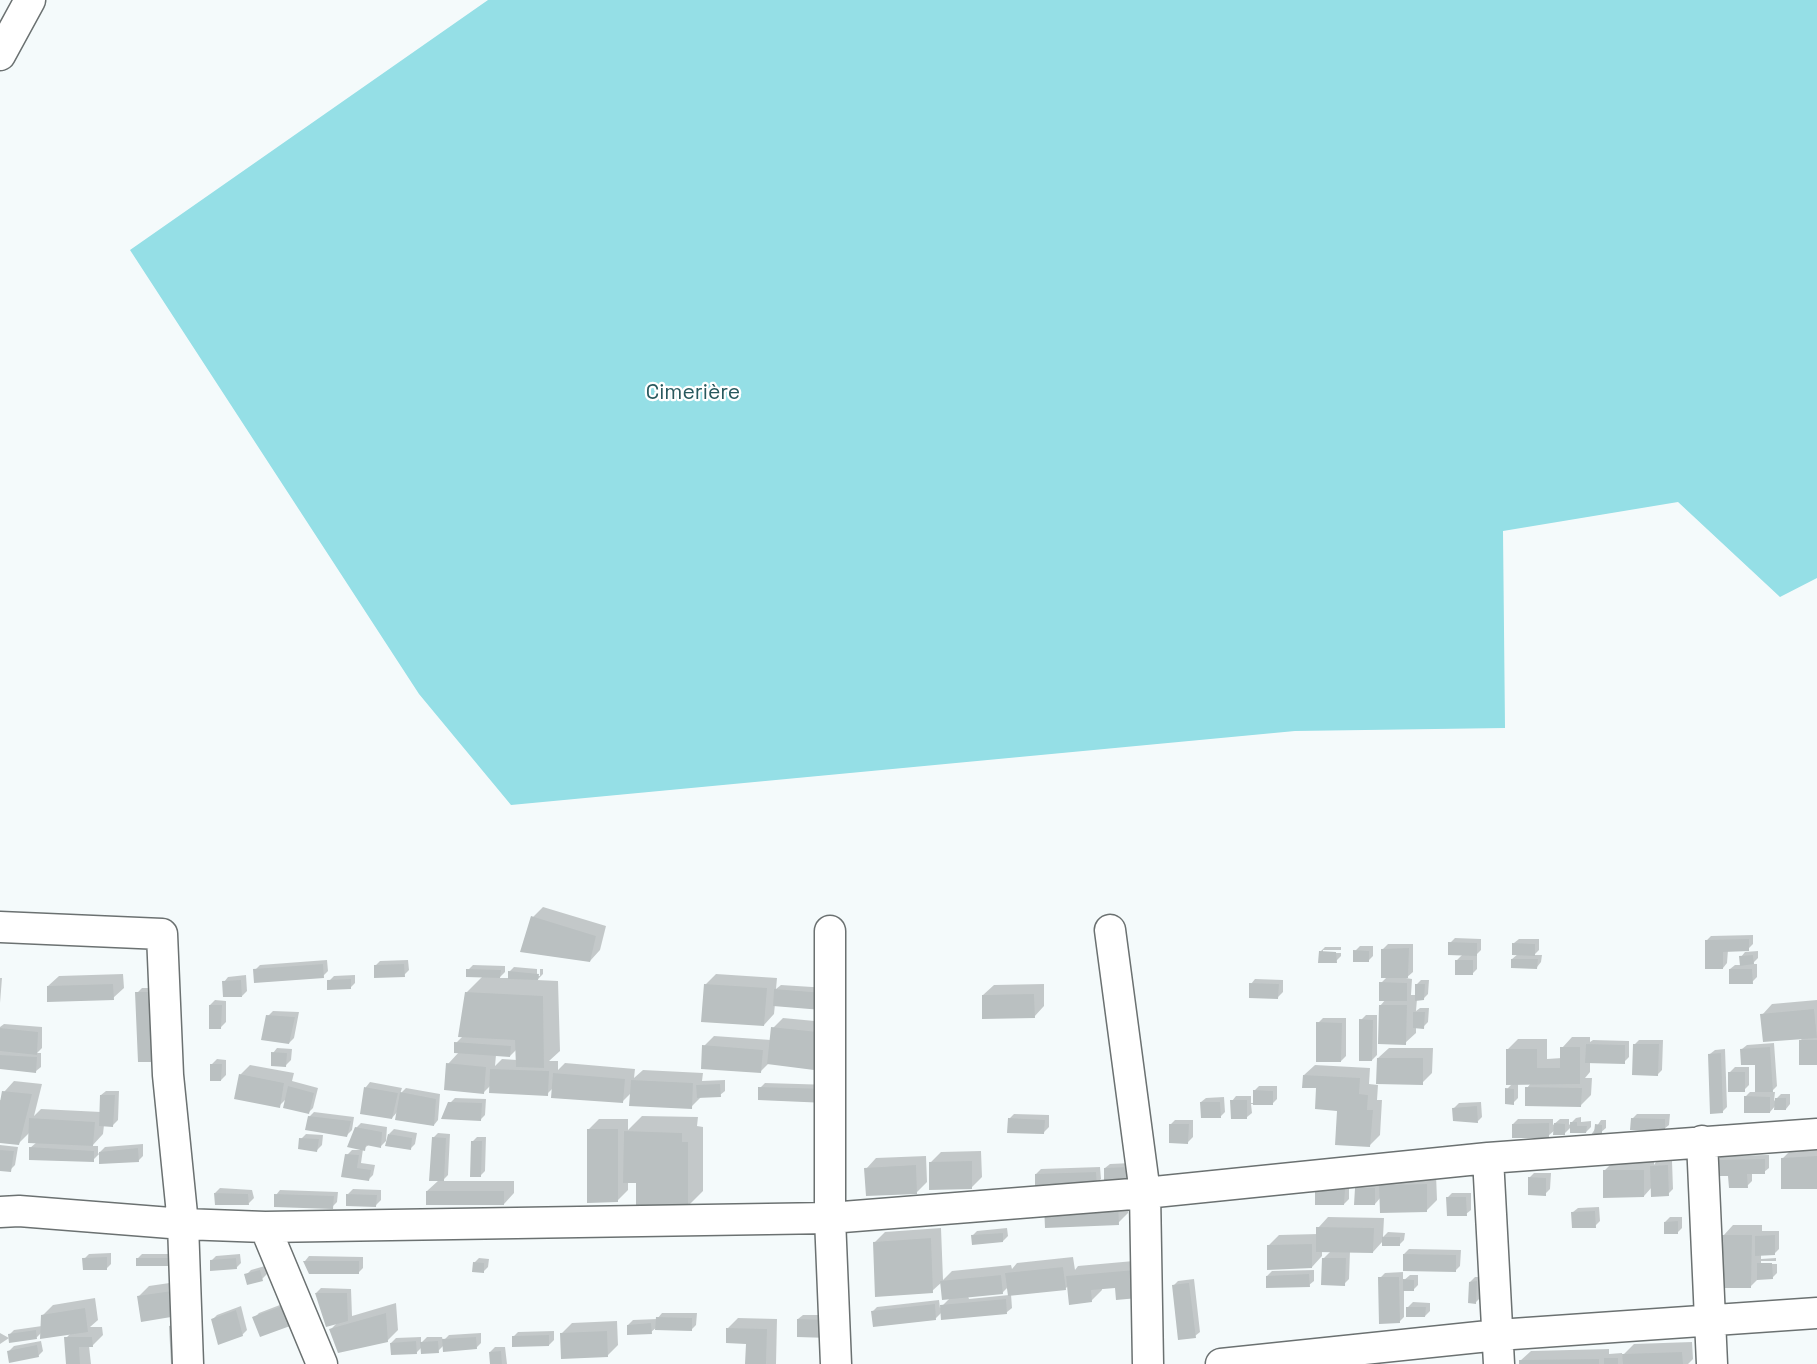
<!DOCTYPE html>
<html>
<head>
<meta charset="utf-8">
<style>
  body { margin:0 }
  canvas { display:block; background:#f4fafb }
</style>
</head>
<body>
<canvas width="1817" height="1364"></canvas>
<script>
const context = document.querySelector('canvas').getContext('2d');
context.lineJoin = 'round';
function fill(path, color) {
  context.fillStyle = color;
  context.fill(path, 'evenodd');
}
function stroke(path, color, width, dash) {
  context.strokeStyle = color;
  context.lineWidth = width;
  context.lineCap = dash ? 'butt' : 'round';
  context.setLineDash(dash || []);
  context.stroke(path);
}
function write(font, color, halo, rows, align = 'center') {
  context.font = font + ' "Space Grotesk",sans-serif';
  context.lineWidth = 4.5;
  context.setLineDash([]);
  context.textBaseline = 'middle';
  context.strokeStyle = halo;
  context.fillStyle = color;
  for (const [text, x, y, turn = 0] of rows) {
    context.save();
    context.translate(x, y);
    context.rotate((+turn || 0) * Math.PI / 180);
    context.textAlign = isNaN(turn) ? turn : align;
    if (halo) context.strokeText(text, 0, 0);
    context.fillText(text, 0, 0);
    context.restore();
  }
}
const green = new Path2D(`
  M488,0H1817V578L1780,597L1678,502L1503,531L1505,728L1295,731L511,805L419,694L130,250Z`);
const shadow = new Path2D(`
  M543,907L606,926L600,950L590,961L533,917Z
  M1753,935V944L1748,949L1728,950L1727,963L1723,968L1706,941L1711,936Z
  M1455,938L1481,939V950L1477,954V969L1472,974L1457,960L1463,954L1450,943Z
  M1519,939H1539V950L1534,955H1542L1541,962L1537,967L1512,959L1518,954L1514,943Z
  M1388,944H1413V972L1406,978L1412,979L1411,995H1416V985L1421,980H1429L1428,994L1423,999H1417L1416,1011L1420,1008H1429L1428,1022L1423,1027H1416V1033L1405,1043L1380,1006L1386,999L1381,983L1388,976L1383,949Z
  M1360,946H1373V956L1368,961L1355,951Z
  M1325,947H1341V950H1323V953H1341V956L1336,961L1320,952Z
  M1758,951V958L1752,964H1757V977L1752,982L1730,969L1735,965H1741V957L1745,952Z
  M327,960L328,971L323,976L255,970L260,965Z
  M408,960L409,970L404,975L375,966L380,961Z
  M473,965L505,966V972L499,978H509V972L514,967L537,969V976H540V969H543V974L537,980L558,981L560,1051L549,1061H558V1070L565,1063L635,1069L634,1078L643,1070L703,1073L702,1081L725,1080V1091L720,1095L702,1096L691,1107L631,1093L623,1101L553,1088L547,1094L491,1085L484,1092L448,1064L459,1052L456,1043L463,1036L466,993L483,976L468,970ZM517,1049V1060L502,1059L495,1066L496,1055L510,1056Z
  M123,974L124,988L113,998L48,986L59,976Z
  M716,974L777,978L776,989L781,985L828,988L826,1003L775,1004L774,1014L764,1025L705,985Z
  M246,975L247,991L242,996L224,982L228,977Z
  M355,975V983L350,988L329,981L334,976Z
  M0,978H2L0,1003Z
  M1255,979L1283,980V992L1278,997L1251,984Z
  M1044,984V1006L1034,1017L983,995L994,985Z
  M142,988H154L158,1056L137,993Z
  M215,1000L226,1001V1022L221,1027L210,1005Z
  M1817,1000V1063L1801,1040L1803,1037L1762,1015L1772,1004Z
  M273,1011L299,1012L294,1038L289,1043L268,1016Z
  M1366,1015H1377V1055L1372,1060L1361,1020Z
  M783,1018L836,1023L769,1063L761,1071L704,1046L714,1036L771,1040L773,1028Z
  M1323,1018H1346V1056L1341,1061L1318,1023Z
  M4,1024L42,1027V1048L37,1053H41V1067L36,1071L0,1068V1027Z
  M1572,1037H1590V1042L1593,1040L1629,1041V1057L1624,1062H1590V1072L1585,1078H1592L1591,1095L1581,1105L1527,1088L1531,1083L1518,1084V1098L1513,1103L1507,1089L1512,1084L1507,1050L1518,1039H1547V1059L1562,1058V1048Z
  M1639,1040H1663L1662,1070L1657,1075L1634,1045Z
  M1774,1043L1777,1086L1771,1092H1775L1774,1101L1781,1094H1790V1104L1786,1109L1776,1105L1770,1112L1745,1097L1750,1092H1757L1756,1064L1742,1049L1747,1045Z
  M277,1048L292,1049L291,1060L286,1065L273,1053Z
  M1389,1048H1433L1432,1073L1422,1083H1378V1085V1058Z
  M1725,1049L1727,1107L1722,1112L1710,1054L1715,1050Z
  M217,1059L226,1060V1075L221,1080L212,1064Z
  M250,1065L294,1073L292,1081L318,1088L313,1108L308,1113L286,1099L279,1106L240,1075Z
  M1315,1065L1370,1068L1369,1084L1378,1085L1377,1100H1382L1380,1135L1370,1145L1338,1109L1304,1075Z
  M1735,1067H1749V1085L1744,1090L1730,1072Z
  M14,1081L42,1084L34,1116L41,1109L101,1112V1095L106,1091H119L118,1120L113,1125H104L103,1134L92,1146H98V1154L105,1147L143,1144V1156L138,1161L100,1153L93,1160L30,1148L37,1142L30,1132L19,1143L0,1142V1100H2L4,1092Z
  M370,1082L402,1088L400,1094L406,1088L440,1094L438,1120L434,1125L398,1111L392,1118L361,1113L366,1087Z
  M765,1083L832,1085V1096L760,1088Z
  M1259,1086H1277V1099L1272,1104H1251L1252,1113L1247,1117L1232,1101L1236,1096H1251V1103H1254V1091Z
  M1224,1097L1225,1112L1220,1117L1201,1102L1206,1098Z
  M455,1098L486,1099L485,1115L480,1120L450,1103Z
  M1481,1102L1482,1117L1478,1121L1454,1108L1459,1103Z
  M314,1112L354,1117L352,1130L347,1135L309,1117Z
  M1014,1114L1049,1115V1127L1044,1132L1009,1119Z
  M1637,1114H1670L1669,1125L1664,1129L1632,1119Z
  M642,1116L698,1117L697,1126L703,1127V1191L687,1207L637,1182H628V1190L618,1200L588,1130L599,1119H628V1130Z
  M1581,1117V1122L1591,1121V1127L1586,1132L1571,1127L1564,1134L1555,1130L1548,1136L1513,1124L1518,1119H1553V1125L1560,1119H1569V1125L1576,1118Z
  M1175,1120H1193V1137L1188,1142L1170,1125Z
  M1601,1120H1606V1128L1600,1133V1136L1589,1138Z
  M361,1123L387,1127L386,1141L381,1146L370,1144L363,1149L361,1163L375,1165L373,1175L368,1180L342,1175L347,1155L352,1150H360L356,1128Z
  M394,1129L417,1133L415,1144L410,1149L389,1134Z
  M438,1133L450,1134L448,1175L442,1181H514V1193L504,1204L427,1191L439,1180L433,1138Z
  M306,1134L323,1135L322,1145L317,1150L301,1139Z
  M477,1137H486L485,1171L480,1176L472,1142Z
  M0,1145L18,1147L15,1165L10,1170L0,1169Z
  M1817,1147V1188L1783,1158L1793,1148Z
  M981,1151L982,1177L971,1188L930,1163L941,1152Z
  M1769,1155V1168L1764,1172L1752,1173V1181L1747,1186L1730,1174L1716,1161L1721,1156Z
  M926,1156L927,1182L917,1192L866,1169L876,1158Z
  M1615,1160H1654V1165L1656,1162L1672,1161L1673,1189L1668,1194L1652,1187L1644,1196L1604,1171Z
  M1132,1163L1133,1174L1105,1168L1110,1164Z
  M1100,1167L1101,1179L1096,1184L1036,1174L1041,1169Z
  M1534,1173H1551L1550,1189L1545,1194L1529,1178Z
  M1436,1174L1437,1200L1426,1211L1381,1197L1375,1204L1356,1189L1361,1184H1380V1187L1391,1175Z
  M1321,1184H1349V1199L1344,1204Z
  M220,1188L252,1190L254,1198L249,1203L215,1193Z
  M353,1189L381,1190V1200L376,1205L348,1194Z
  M280,1190L338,1192L337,1202L332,1207L276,1195Z
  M1128,1191V1213L1118,1223L1046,1205Z
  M1452,1193H1471V1210L1466,1214L1447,1198Z
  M1599,1207L1600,1221L1595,1226L1573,1212L1578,1208Z
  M1328,1217L1384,1218L1383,1237L1388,1232L1405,1233L1404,1240L1399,1245L1383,1241L1373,1252L1350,1251L1349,1279L1344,1284L1323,1259L1331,1251H1322V1256L1312,1267L1268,1246L1279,1235L1318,1234V1228Z
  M1670,1217H1682V1228L1677,1233L1665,1222Z
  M1733,1225H1762V1231H1779V1249L1774,1254H1761V1259L1776,1258V1261H1761V1264H1777V1273L1772,1278H1759L1751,1286L1723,1236Z
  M941,1228L943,1280L952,1271L1011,1265L1012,1269L1017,1263L1073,1257L1075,1270L1078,1266L1145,1260L1116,1286L1102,1288V1290L1091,1301L1069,1285L1065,1289L1011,1294L1012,1308L1007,1312H942L936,1318L872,1312L877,1307L939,1300L940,1308L950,1298L942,1282L932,1291L874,1243L885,1232ZM1008,1287L1009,1295L969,1299L968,1296L1002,1293Z
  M1007,1228L1008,1236L1003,1241L972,1236L977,1231Z
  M1409,1249L1461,1250L1460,1266L1456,1270L1404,1254Z
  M111,1253V1264L106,1269L84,1259L89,1254Z
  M142,1254H175V1260L137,1259Z
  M240,1254L241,1263L236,1268L211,1261L216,1256Z
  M309,1256L363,1257V1268L358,1273L310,1272L305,1261Z
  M479,1258L489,1259L488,1267L484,1271L474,1263Z
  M265,1266L267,1274L262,1279L246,1275L251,1270Z
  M1314,1270V1281L1309,1285L1267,1276L1272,1271Z
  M1403,1272V1281L1410,1275H1418V1285L1413,1290L1404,1289V1317L1399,1322L1380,1278L1385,1273Z
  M1475,1277H1481V1297L1476,1302L1470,1282Z
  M1194,1279L1200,1332L1195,1336L1173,1286L1178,1281Z
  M190,1280L193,1303L139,1296L149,1286Z
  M321,1288L351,1289L352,1316L396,1303L398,1330L387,1341L331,1329L338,1322L316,1293Z
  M95,1298L98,1320L90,1327H102L103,1335L92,1346H89L91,1364H68L66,1338L71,1333L42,1332L37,1337L9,1335L14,1330L42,1326L43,1315L53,1305Z
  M298,1298L305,1315L254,1318L259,1313Z
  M1413,1302L1430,1303V1311L1425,1316L1408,1307Z
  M241,1306L247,1330L242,1335L212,1320L217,1315Z
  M662,1313H697L696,1325L691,1330L657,1327L651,1332L628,1325L633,1320L657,1319Z
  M803,1315H835L798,1336V1319Z
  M738,1318L777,1319L776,1364H747V1342L728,1328Z
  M617,1321L618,1345L607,1356L562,1333L572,1323Z
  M554,1331V1340L549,1345L513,1337L518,1332Z
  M0,1333L9,1338L0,1344Z
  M481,1333V1343L476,1348L444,1345L438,1351L422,1347L416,1353L391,1343L396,1338L421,1337V1343L427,1337H442L443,1341L449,1335Z
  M41,1341L43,1351L38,1356L9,1351L14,1346Z
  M1692,1342L1693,1359L1688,1364H1520V1361L1531,1351L1609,1349V1354L1622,1353V1356L1634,1344Z
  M495,1347H505L507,1364H491L490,1352Z`);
const building = new Path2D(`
  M531,916L596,936L590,962L520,952Z
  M1749,939V951L1723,952V969H1705V940Z
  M1448,942L1477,943V956L1448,955Z
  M1512,943L1535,944V956L1512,955Z
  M1409,948L1408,978H1381V949Z
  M1353,950L1369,951V962H1353Z
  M1319,951L1336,952L1337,963H1318Z
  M1753,955L1754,964L1740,966L1739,956Z
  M1511,959H1538L1537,969L1511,968Z
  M1455,960H1473V975H1455Z
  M323,964L324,978L254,983L253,969Z
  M404,964L405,977L374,978V965Z
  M466,969L501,970L500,978L466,977Z
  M1729,969H1752L1753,984H1729Z
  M508,971L539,974L538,980L508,979Z
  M351,979V989L327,990V980Z
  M241,980L242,997H223L222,981Z
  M1379,982L1407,983V1001H1379Z
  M1249,983L1279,984L1278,999L1249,998Z
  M113,984L114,1000L47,1002V986Z
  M704,984L767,988L764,1026L701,1022Z
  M1415,984H1425L1424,1000L1415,1001Z
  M774,989L824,993L822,1010L773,1006Z
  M135,992H150L154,1062H138Z
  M465,992L543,996L544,1068L516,1067L515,1040L458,1037Z
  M1034,994L1035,1018L982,1019V995Z
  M209,1005H222L221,1029H209Z
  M1379,1005H1407L1406,1045L1378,1044Z
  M1814,1009L1817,1038L1763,1042L1760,1014Z
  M1413,1012H1425L1424,1029L1413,1028Z
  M266,1015L295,1017L289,1044L261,1040Z
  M1359,1019L1373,1020L1372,1061H1359Z
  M1316,1022L1342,1023L1341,1062H1316Z
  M771,1027L827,1033L822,1071L767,1064Z
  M0,1028L38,1032L37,1055L0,1051Z
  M1799,1040H1817V1065H1799Z
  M454,1042L511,1046L510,1057L454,1053Z
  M1586,1044L1625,1045V1064L1585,1063Z
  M1633,1044H1659L1658,1076L1632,1075Z
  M702,1045L763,1050L761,1073L701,1069Z
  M1560,1047H1580V1084L1506,1085V1049H1537V1068H1560Z
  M1770,1047L1773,1092H1755V1065H1741L1740,1049Z
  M271,1052L287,1053L286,1067L271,1066Z
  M1721,1053L1723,1113L1710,1114L1708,1054Z
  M0,1055L37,1057L36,1073L0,1069Z
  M1377,1058H1423V1085L1376,1084Z
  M446,1063L486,1067L484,1094L444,1090Z
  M210,1064H222L221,1081H210Z
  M490,1069L549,1071L548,1096L489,1093Z
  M1728,1072H1745V1092H1728Z
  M553,1073L625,1079L623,1103L551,1098Z
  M239,1074L284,1083L280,1108L234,1099Z
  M1303,1075L1360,1078L1359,1094L1368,1095L1367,1110H1373L1370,1147L1335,1145L1337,1111L1315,1109L1316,1088H1302Z
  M631,1080L693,1083L692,1109L629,1106Z
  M720,1084L721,1097L697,1098L696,1085Z
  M288,1086L314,1093L309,1114L283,1108Z
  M364,1087L398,1093L392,1119L360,1114Z
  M758,1087L828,1089L827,1103L758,1100Z
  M1525,1087L1582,1088L1581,1107L1525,1106Z
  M1505,1088L1514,1089V1105L1505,1104Z
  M1253,1090L1273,1091V1105H1253Z
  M2,1091L32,1094L19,1145L0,1143V1102Z
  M400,1092L436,1099L434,1126L395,1120Z
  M100,1095H115L113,1127L99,1126Z
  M1744,1096L1770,1097V1113H1744Z
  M1775,1098H1786V1110H1774Z
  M1230,1100H1247V1119H1231Z
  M448,1102L482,1103L481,1121L441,1119Z
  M1200,1102H1220L1221,1118H1201Z
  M1477,1106L1478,1123L1453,1121L1452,1108Z
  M308,1116L351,1121L347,1137L305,1130Z
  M29,1118L95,1122L93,1146L28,1143Z
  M1008,1118L1045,1120L1044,1134L1007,1133Z
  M1631,1118L1665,1119V1131L1630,1130Z
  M1570,1122H1577V1126H1587L1586,1133H1570Z
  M1549,1123V1138H1512V1124Z
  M1554,1123L1565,1124V1135H1553Z
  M1169,1124H1189L1188,1144L1169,1143Z
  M1595,1124L1602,1125V1134H1594Z
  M355,1127L382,1132L381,1148L366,1145L365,1151L347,1147Z
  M587,1129H618V1202L587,1203Z
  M624,1131L682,1133V1142H688V1209L636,1207V1183H623Z
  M388,1134L412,1138L411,1150L385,1146Z
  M432,1137L446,1138L444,1181H429Z
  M299,1138L319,1139L317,1152L298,1149Z
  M471,1141H482L481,1177H470Z
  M29,1147L94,1151V1162L29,1160Z
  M138,1148L139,1162L99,1164V1152Z
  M0,1150L14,1151L11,1172L0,1171Z
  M345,1154L359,1155L357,1168L371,1170L369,1181L341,1177Z
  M1817,1156V1189H1781V1158Z
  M1765,1159V1174H1747L1748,1188H1729L1728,1176H1715V1160Z
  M972,1161V1189L929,1190V1162Z
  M916,1165L917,1194L866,1196L864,1168Z
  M1668,1165L1669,1196L1651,1197L1650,1166Z
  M1128,1167L1129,1180L1104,1182V1168Z
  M1603,1170H1644V1197L1603,1198Z
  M1096,1172L1097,1186L1035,1187V1174Z
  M1528,1177L1546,1178V1196L1528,1195Z
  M1427,1184V1212L1380,1213L1379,1185Z
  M1315,1188L1345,1189L1344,1205H1315Z
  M1355,1188H1375V1205H1354Z
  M426,1191H504V1205H426Z
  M214,1193L248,1194L249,1205H215Z
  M274,1194L334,1196L333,1209L274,1207Z
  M346,1194L377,1195L376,1207L346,1206Z
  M1446,1197H1466L1467,1216H1447Z
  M1118,1201L1119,1225L1045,1228L1044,1204Z
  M1595,1211L1596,1228H1572L1571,1212Z
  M1678,1221V1234H1664V1222Z
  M1316,1227L1374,1228L1373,1253L1316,1252Z
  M1003,1233V1242L972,1245L971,1235Z
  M1721,1235H1752L1751,1288H1722Z
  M1775,1235V1255L1755,1256V1236Z
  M1382,1237H1400V1246H1382Z
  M931,1238L933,1293L875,1297L873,1242Z
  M1312,1244V1268L1267,1270V1245Z
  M1403,1254L1456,1255V1272L1403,1271Z
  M107,1257V1270H83L82,1258Z
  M136,1258H171V1266H136Z
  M236,1258L237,1269L210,1271V1260Z
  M1322,1258H1346L1345,1286L1321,1285Z
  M303,1261H359V1274H309Z
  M473,1262L484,1263V1273L472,1272Z
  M1757,1263H1772L1773,1279L1757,1280Z
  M1063,1267L1066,1290L1008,1296L1005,1273Z
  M260,1270L263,1281L247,1285L244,1274Z
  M1135,1270L1138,1298L1116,1300L1115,1288L1091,1290L1092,1302L1069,1305L1066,1276Z
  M1309,1274L1310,1287L1266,1288V1276Z
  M1001,1275L1003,1294L942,1300L940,1281Z
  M1378,1277H1399L1400,1323L1379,1324Z
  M1403,1279L1414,1280V1291H1403Z
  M1477,1281L1476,1304L1468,1303L1469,1282Z
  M1189,1283L1196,1338L1178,1340L1172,1285Z
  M179,1290L183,1315L141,1322L137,1296Z
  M315,1293H347L348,1321L326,1327Z
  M1006,1299L1007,1314L941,1320L940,1305Z
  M293,1302L301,1322L260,1337L252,1317Z
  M935,1304L936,1320L873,1327L871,1311Z
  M1406,1307H1426L1425,1317H1406Z
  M85,1308L88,1332L40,1339L41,1315Z
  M236,1310L243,1336L218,1345L211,1319Z
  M386,1313L388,1342L338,1353L329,1329Z
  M656,1317L692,1318V1331L655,1330Z
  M797,1319L831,1320L830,1338L797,1337Z
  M651,1323L652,1334L627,1335V1325Z
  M179,1324L181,1364H171L169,1326Z
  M726,1328L767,1329L766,1364H745L746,1344L726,1343Z
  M36,1330L37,1339L9,1343L8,1334Z
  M607,1331L608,1357L561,1359L560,1333Z
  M549,1335V1346L512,1347V1336Z
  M64,1337H92L93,1347H79L80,1364H66Z
  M476,1337L477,1349L443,1352L442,1339Z
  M416,1341L417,1354L391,1355L390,1343Z
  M438,1341L439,1353L421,1354L420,1342Z
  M37,1345L39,1357L9,1363L7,1351Z
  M501,1351L502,1364H490L489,1352Z
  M1682,1352L1683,1364H1623L1622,1354Z
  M1604,1358H1618V1364H1604Z
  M1599,1359V1364H1519V1360Z`);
const minor = new Path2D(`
  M0,55L30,0
  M0,927L162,934L168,1075L183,1224L188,1364
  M1110,930L1145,1193L1148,1364
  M830,931V1218L836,1364
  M1702,1141L1712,1364
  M1488,1158L1499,1364
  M0,1212L19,1211L183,1224L265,1227L830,1218L1145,1193L1488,1158L1817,1134
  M265,1227L322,1364
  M1221,1364L1498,1335L1817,1313`);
const parkNames = [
  ["Cimerière",693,393]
];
fill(green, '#95dfe6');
fill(shadow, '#0003');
fill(building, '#bac0c1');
stroke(minor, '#6b7171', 33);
stroke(minor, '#fff', 30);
write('21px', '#28595e', '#fff', parkNames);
</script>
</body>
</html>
